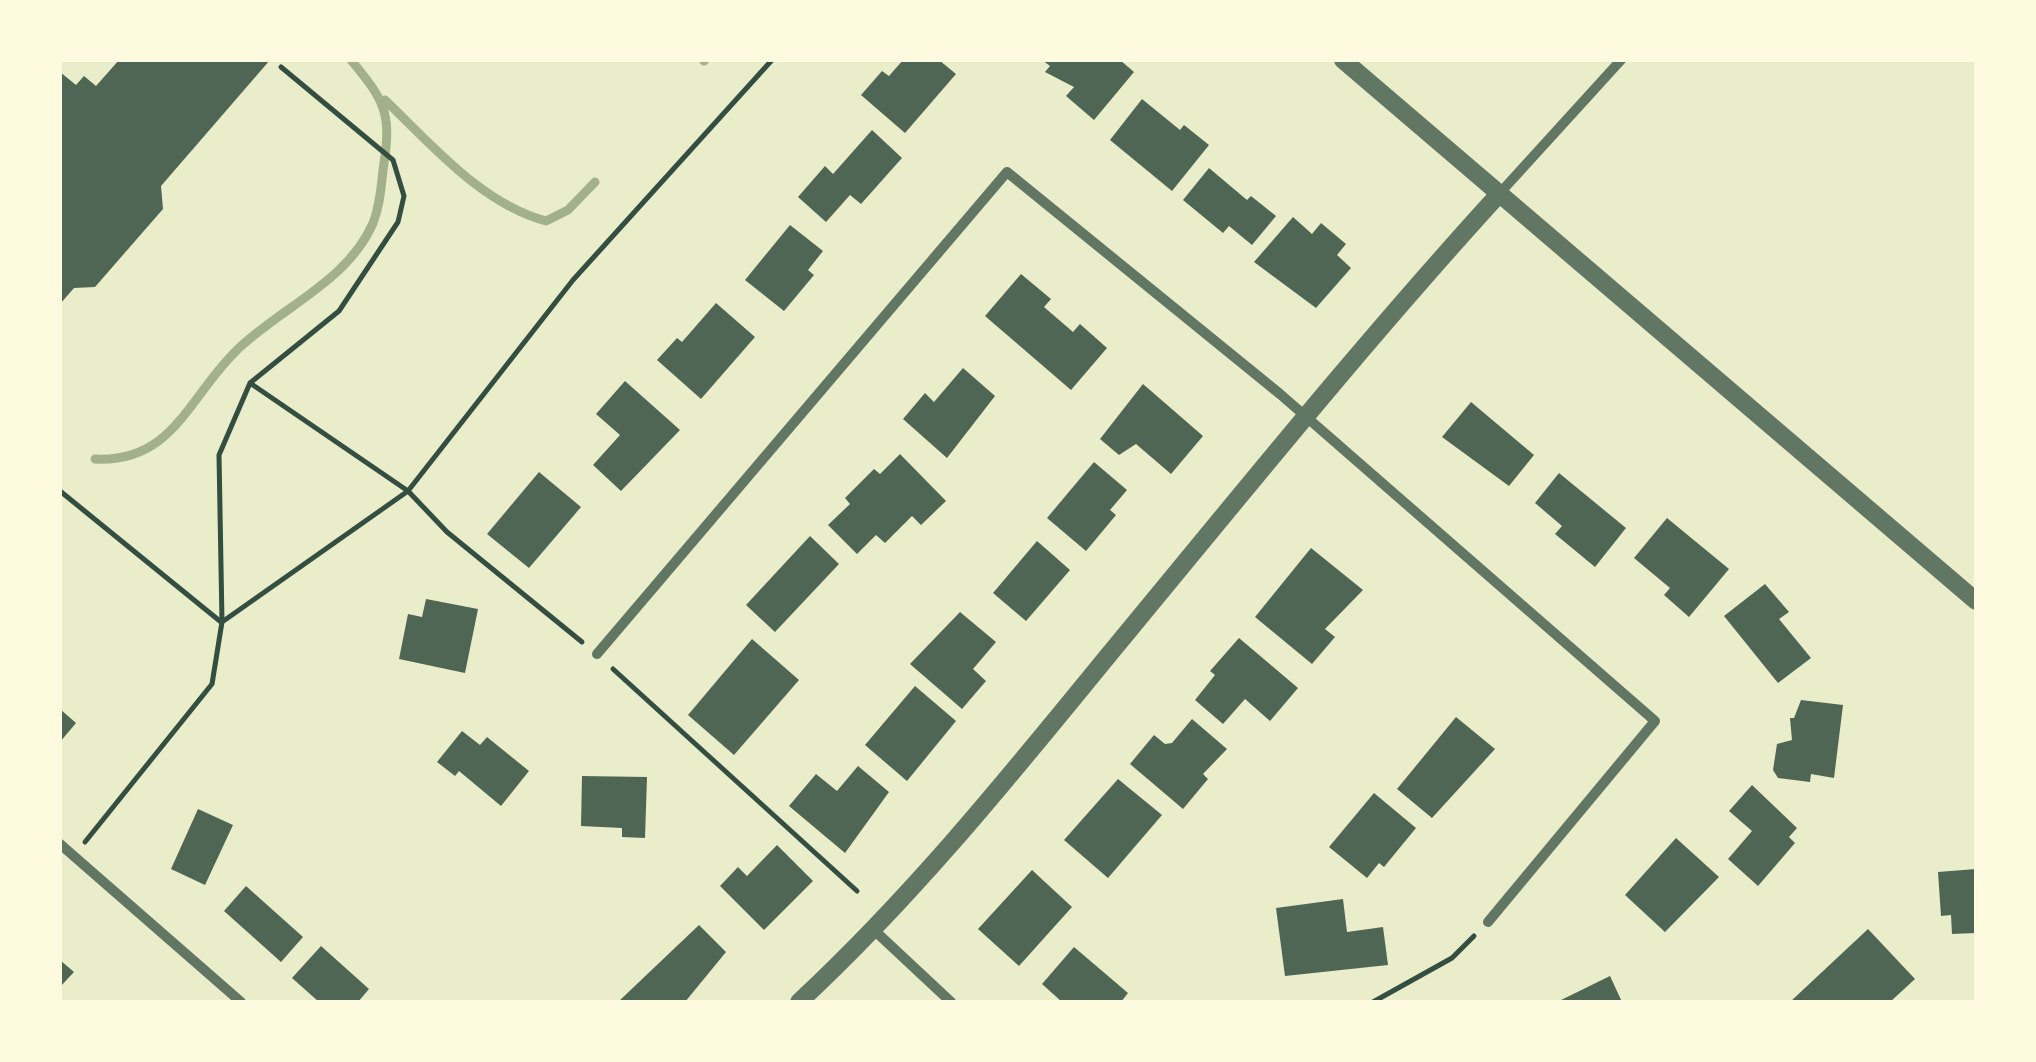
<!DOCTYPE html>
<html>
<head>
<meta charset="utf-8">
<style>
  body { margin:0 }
  #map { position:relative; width:2036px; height:1062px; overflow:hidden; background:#e9edc9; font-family:"Fira Sans",sans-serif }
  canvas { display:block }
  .frame { position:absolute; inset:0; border:62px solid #fefae0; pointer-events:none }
</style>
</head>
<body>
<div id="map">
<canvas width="2036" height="1062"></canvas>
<div class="frame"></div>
</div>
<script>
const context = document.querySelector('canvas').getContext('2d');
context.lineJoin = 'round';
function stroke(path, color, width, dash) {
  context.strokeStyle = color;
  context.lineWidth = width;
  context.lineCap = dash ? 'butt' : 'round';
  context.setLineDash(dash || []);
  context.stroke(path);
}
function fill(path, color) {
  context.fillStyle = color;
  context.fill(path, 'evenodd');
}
const stream = new Path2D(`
  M704,61L705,60
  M385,100C432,145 482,204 546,221L568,210L595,182
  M95,459C174,463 189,395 239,348C281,308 349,280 373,223C381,203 381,183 384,163C392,111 383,99 351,60`);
const building = new Path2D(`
  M119,60H270L161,186L163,209L95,287L74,288L60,304V72L76,85L84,76L96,86Z
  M903,60H939L956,74L905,133L861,95L882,71L889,76Z
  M1042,60H1120L1134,72L1094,120L1066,96L1074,87L1045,72L1050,66Z
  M1142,99L1180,130L1184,125L1209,145L1172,191L1110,140Z
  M872,130L902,158L861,204L850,195L826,222L798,197L825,166L833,174Z
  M1209,168L1247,200L1251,196L1276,216L1252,245L1229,226L1223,233L1183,200Z
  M1293,217L1312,234L1321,223L1346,244L1337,255L1351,268L1316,308L1254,262Z
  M790,225L823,251L808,270L814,275L784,311L745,280Z
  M1021,274L1051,299L1044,307L1073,332L1080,324L1107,348L1071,390L985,316Z
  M716,303L755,337L701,399L657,360L677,338L682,342Z
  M963,368L995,396L947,458L903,419L925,393L934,402Z
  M625,381L680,430L621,491L593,465L620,435L596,414Z
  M1143,384L1203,436L1171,474L1136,444L1119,455L1100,439Z
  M1471,402L1534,455L1509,486L1442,437Z
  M900,454L946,501L921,525L912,516L885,543L876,535L857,554L828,525L850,504L845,498L874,469L880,474Z
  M1094,462L1127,490L1110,510L1116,515L1086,551L1047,518Z
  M539,472L581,507L529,568L487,534Z
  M1559,473L1626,528L1595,567L1555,534L1562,526L1535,503Z
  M1667,518L1729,569L1689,617L1664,595L1670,588L1634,558Z
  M810,536L839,564L775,632L746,605Z
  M1037,541L1070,570L1026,621L993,593Z
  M1311,548L1363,590L1325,629L1335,637L1312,664L1255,617Z
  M1765,584L1789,612L1779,619L1811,658L1778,683L1724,616Z
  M426,599L478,609L465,673L399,659L408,614L422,617Z
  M960,612L996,642L973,669L986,681L962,709L910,664Z
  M1239,638L1298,688L1270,721L1245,699L1223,724L1195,700L1215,675L1210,671Z
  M752,639L799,680L734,755L688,715Z
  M915,686L956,721L907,781L865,745Z
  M1801,700L1843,705L1834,778L1811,774L1810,782L1778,778L1773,770L1777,744L1792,740L1790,718H1794Z
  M60,709L76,723L60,742Z
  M1456,717L1495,749L1432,818L1397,789Z
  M1192,719L1227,749L1203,774L1208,779L1183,809L1130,764L1154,735L1165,744L1172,743Z
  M462,731L480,745L487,737L529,771L501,806L459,771L455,776L437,762Z
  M858,766L889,792L845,853L789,806L816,774L837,791Z
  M582,776L647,777L645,838L622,837V828L581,826Z
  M1118,779L1162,815L1108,878L1064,840Z
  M1752,785L1797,828L1789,837L1795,843L1758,886L1728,859L1752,831L1729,811Z
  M1374,793L1416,828L1384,867L1379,863L1367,878L1329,847Z
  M198,809L233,825L205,885L171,869Z
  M1676,838L1719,877L1665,932L1625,895Z
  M777,845L813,881L764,930L720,886L738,867L747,876Z
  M1976,869V933L1952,934L1951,915L1941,916L1938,872Z
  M1032,870L1072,907L1019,966L978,929Z
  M246,886L303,937L281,962L224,911Z
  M1343,899L1347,932L1383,927L1388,965L1285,976L1276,908Z
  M699,925L726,952L685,1002H618Z
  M1868,929L1915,979L1890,1002H1790Z
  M321,946L369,989L358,1002H319L292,978Z
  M1074,947L1128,993L1121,1002H1062L1042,984Z
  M60,960L74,972L60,987Z
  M1610,976L1622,1002H1557Z`);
const path = new Path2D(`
  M250,383L408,491L447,532L582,642
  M60,491L221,622
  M222,622L219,455L250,383L339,311L398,222L404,196L393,160L281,67
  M613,669L857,891
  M85,842L212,684L222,622L408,491L573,280L772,60
  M1373,1002L1452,958L1474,936`);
const minor = new Path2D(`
  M1499,194L1621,60
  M597,654L1007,172L1280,394L1655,721L1488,922
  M60,844L241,1002
  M875,931L951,1002`);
const tertiary = new Path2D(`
  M1343,60L1976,601
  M799,1002C913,896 1009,777 1107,657C1236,501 1363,343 1499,194`);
stroke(stream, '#a3b18a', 9);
fill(building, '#4f6655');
stroke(path, '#344e41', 5);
stroke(minor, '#617663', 10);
stroke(tertiary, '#617663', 18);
</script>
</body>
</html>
